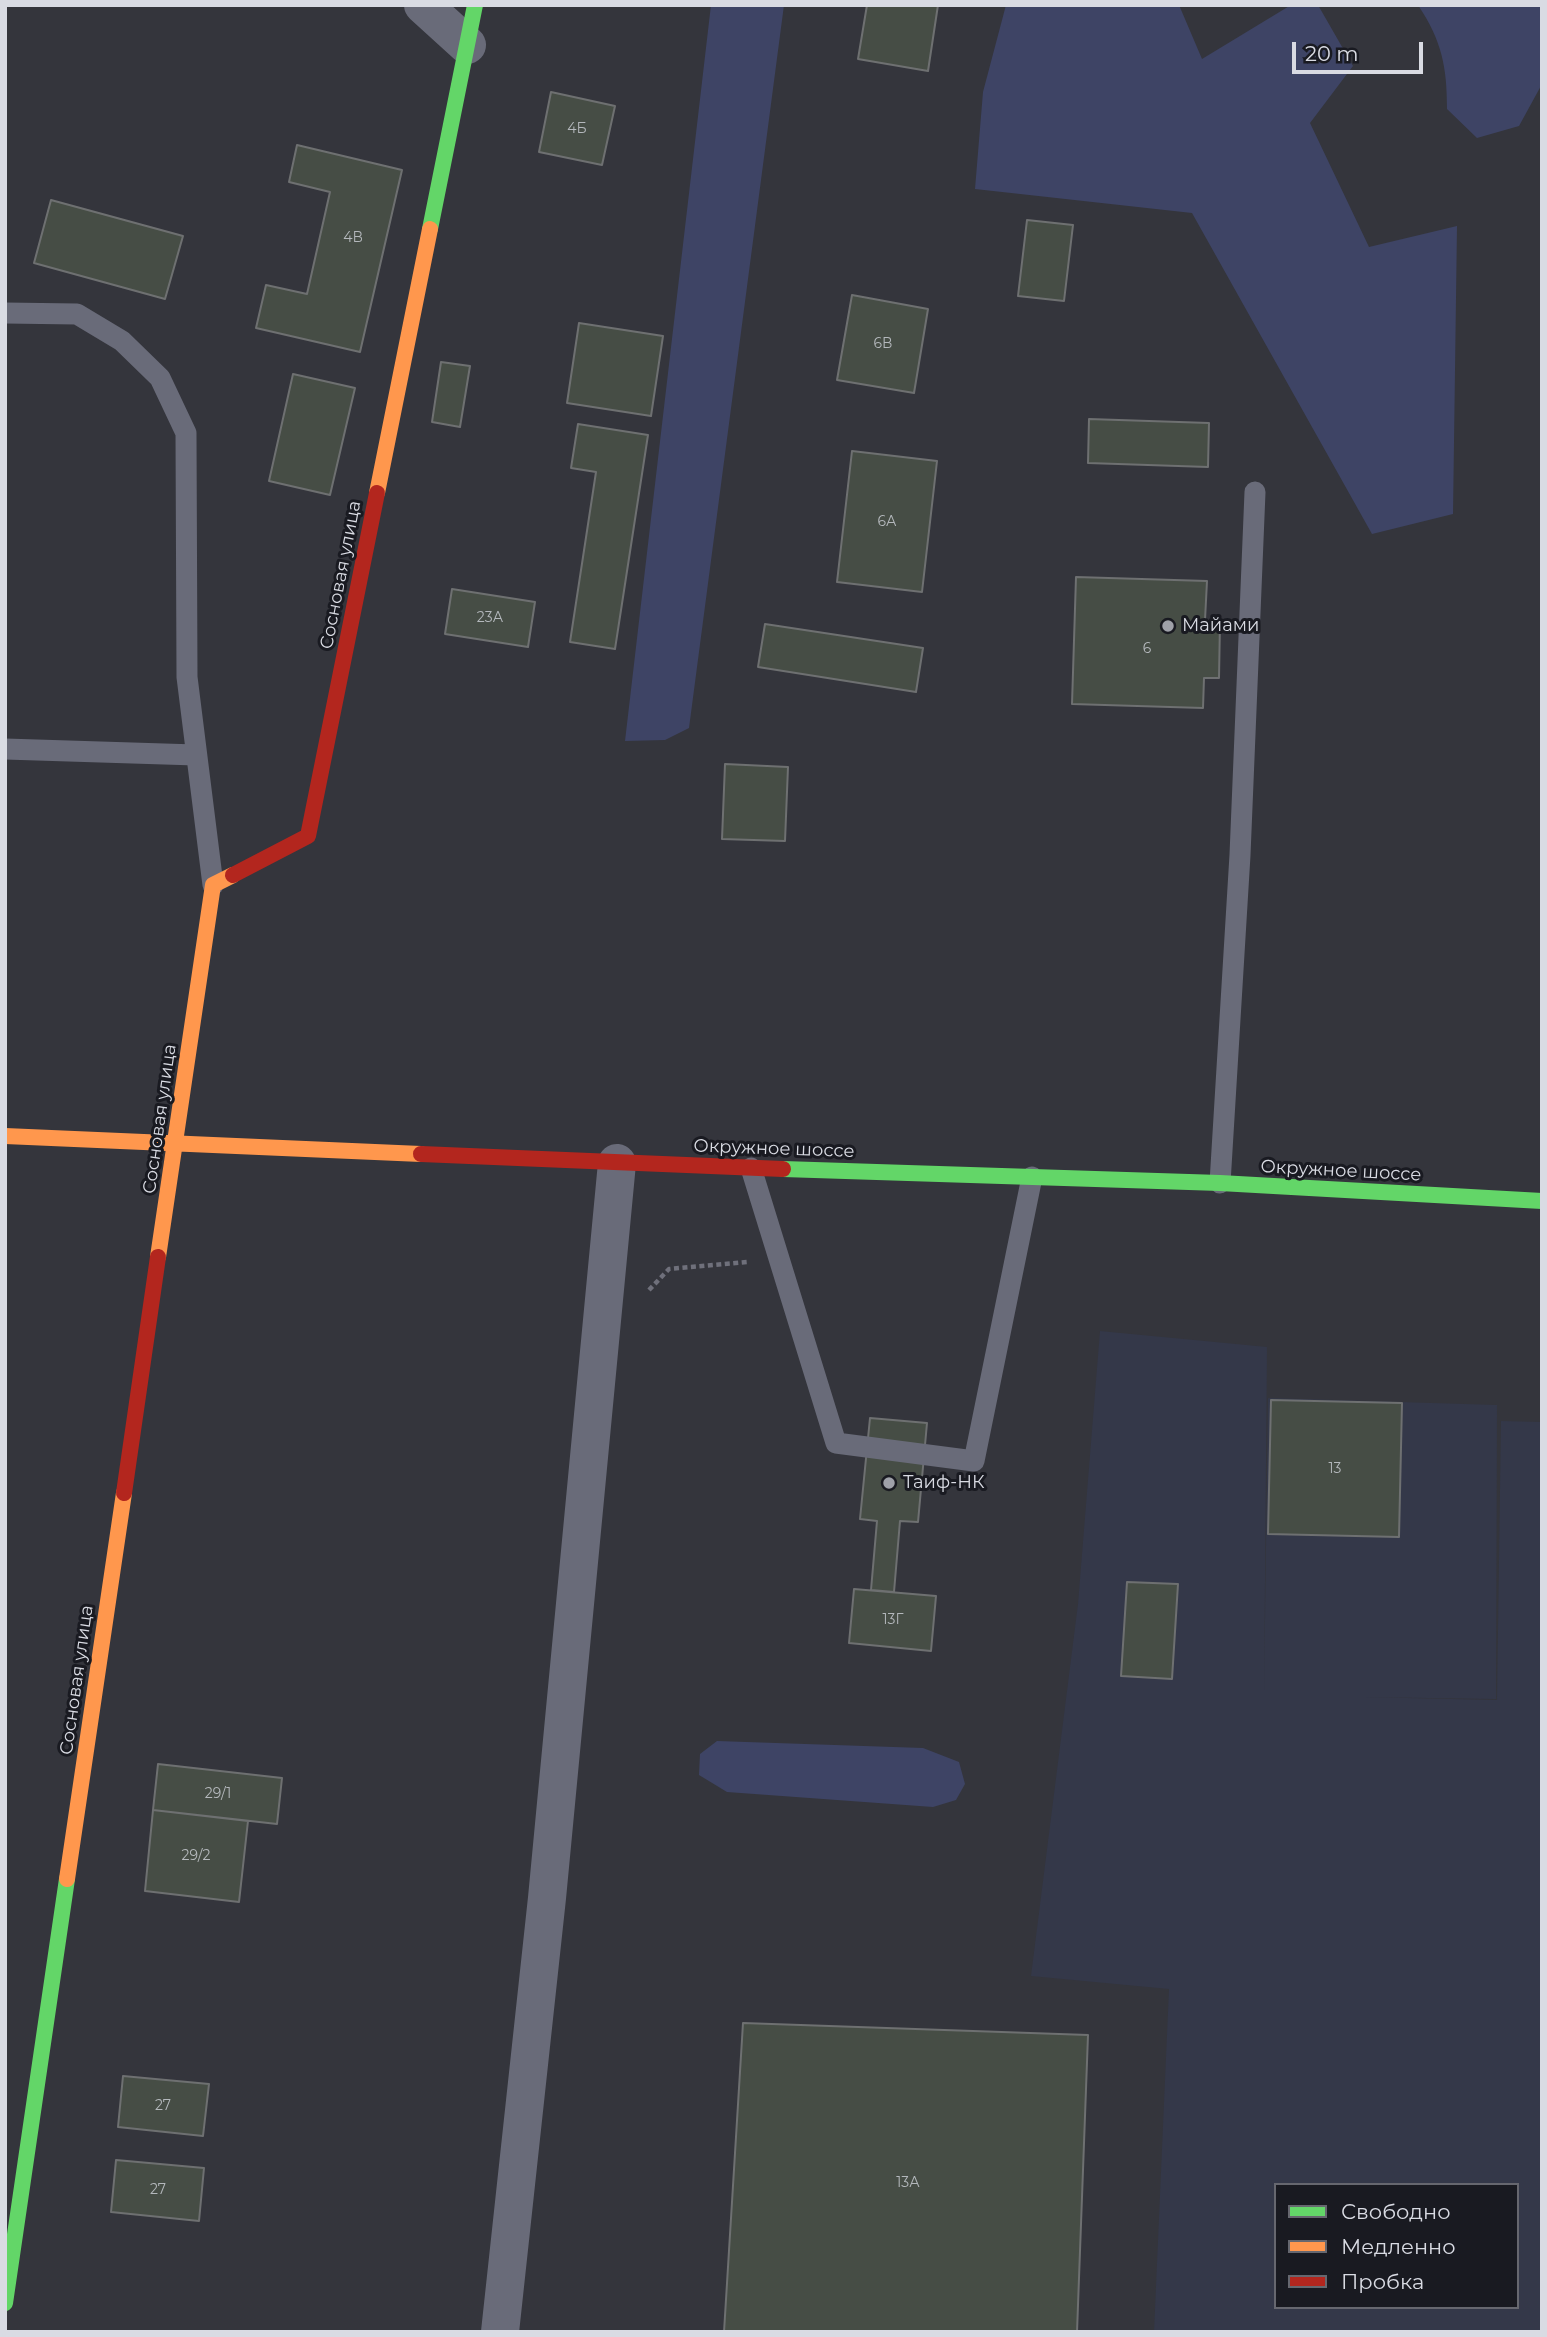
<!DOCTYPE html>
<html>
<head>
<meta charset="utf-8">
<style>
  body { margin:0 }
  #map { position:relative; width:1547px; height:2337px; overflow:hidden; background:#34353c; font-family:Montserrat,sans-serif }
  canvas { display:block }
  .frame { position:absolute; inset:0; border:7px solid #d9dbe3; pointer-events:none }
  .legend { position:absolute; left:1274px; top:2183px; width:245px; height:126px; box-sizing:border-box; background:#191a21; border:2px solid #66676f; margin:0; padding:9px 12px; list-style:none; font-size:21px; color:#d9dbe3 }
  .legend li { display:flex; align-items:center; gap:14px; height:35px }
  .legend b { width:35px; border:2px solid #66676f }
  .scale { position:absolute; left:1292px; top:42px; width:131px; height:32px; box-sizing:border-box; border:4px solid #d9dbe3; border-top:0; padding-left:9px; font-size:21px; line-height:24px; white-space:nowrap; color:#d9dbe3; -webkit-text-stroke:5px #191a21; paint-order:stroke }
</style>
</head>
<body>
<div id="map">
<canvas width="1547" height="2337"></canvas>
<div class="frame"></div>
<ul class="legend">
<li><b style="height:9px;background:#63d668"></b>Свободно</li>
<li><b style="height:9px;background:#ff974d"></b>Медленно</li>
<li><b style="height:9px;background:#b3261e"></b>Пробка</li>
</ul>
<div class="scale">20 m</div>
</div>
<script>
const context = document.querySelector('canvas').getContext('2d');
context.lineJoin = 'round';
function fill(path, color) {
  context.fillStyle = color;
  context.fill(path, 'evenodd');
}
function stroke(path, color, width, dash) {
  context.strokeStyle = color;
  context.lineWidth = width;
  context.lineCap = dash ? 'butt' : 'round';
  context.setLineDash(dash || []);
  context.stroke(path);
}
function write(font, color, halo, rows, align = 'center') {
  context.font = font + ' Montserrat,sans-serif';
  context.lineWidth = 6;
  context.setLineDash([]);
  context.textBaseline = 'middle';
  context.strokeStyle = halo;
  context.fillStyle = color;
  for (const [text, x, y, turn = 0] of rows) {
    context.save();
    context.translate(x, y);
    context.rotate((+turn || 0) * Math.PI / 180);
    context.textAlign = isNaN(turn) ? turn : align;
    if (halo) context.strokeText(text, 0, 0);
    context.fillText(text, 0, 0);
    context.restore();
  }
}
const built = new Path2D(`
  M1100,1331L1267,1347L1264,1695L1268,1398L1497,1405L1496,1699L1362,1697L1497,1700L1501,1421L1542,1422V2332H1154L1169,1989L1031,1976L1078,1604ZM1276,2185H1517V2307H1276Z`);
const green = new Path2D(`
  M711,5H784L689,728L665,740L625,741Z
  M1006,5H1179L1202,59L1291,5H1318L1353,66L1310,123L1369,247L1457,226L1453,514L1372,534L1192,213L975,189L983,92Z
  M1418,5H1542V84L1519,126L1477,138L1447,109C1447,67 1442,41 1418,5Z
  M717,1741L923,1748L959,1762L965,1784L956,1800L933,1807L727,1792L699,1775L700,1754Z`);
const building = new Path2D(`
  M867,5H938L928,71L858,59Z
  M551,92L615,106L602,165L539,152Z
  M297,145L402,170L360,352L256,328L266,285L307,294L330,192L289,182Z
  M51,200L183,236L165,299L34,263Z
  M1027,220L1073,225L1064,301L1018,296Z
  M852,295L928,309L914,393L837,380Z
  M579,323L663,336L651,416L567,403Z
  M441,362L470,366L460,427L432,422Z
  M293,374L355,388L330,495L269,481Z
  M1089,419L1209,423L1208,467L1088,463Z
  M578,424L648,435L615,649L570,642L596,472L571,468Z
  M852,451L937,461L922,592L837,582Z
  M1076,577L1207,581L1205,620L1220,621L1219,678H1204L1203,708L1072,704Z
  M452,589L535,602L528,647L445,634Z
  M765,624L923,648L916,692L758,667Z
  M725,764L788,767L785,841L722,839Z
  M1271,1400L1402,1403L1399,1537L1268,1534Z
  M870,1418L927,1423L918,1522L900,1521L894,1592L871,1590L877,1521L860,1519Z
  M1127,1582L1178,1584L1172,1679L1121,1676Z
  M854,1589L936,1596L931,1651L849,1643Z
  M158,1764L282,1778L277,1824L153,1810Z
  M153,1810L248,1821L239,1902L145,1891Z
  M743,2023L1088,2035L1077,2332H724Z
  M123,2076L209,2084L203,2136L118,2127Z
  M116,2160L204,2168L199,2221L111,2212Z`);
const path = new Path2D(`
  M649,1290L669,1269L747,1262`);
const lane = new Path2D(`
  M5,313L77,314L122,341L160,378L186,433L187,677L213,885
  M5,749L196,755
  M751,1168L836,1443L974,1461L1032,1177
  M1220,1183L1240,855L1255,492`);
const street = new Path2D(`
  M423,5L467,45
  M500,2332L547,1898L617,1163`);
const fast = new Path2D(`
  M430,229L475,5
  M783,1169L1220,1183L1542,1201
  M5,2303L67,1879`);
const slow = new Path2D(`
  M377,493L430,229
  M5,1136L421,1154
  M158,1257L213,885L233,875
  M67,1879L124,1493`);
const jam = new Path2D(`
  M233,875L308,836L377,493
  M421,1154L783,1169
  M124,1493L158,1257`);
const markers = [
  [1168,626,7,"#9fa1a9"],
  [889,1483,7,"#9fa1a9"]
];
const numberNames = [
  ["4Б",577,129],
  ["4В",353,238],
  ["6В",883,344],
  ["6А",887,522],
  ["23А",490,618],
  ["6",1147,649],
  ["13",1335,1469],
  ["13Г",893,1620],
  ["29/1",218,1794],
  ["29/2",196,1856],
  ["27",163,2106],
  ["13А",908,2183],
  ["27",158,2190]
];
const streetNames = [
  ["Сосновая улица",341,575,-79],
  ["Сосновая улица",160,1119,-82],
  ["Окружное шоссе",774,1149,2],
  ["Окружное шоссе",1341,1171,3],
  ["Сосновая улица",77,1680,-82]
];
const poiNames = [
  ["Майами",1182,626],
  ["Таиф-НК",903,1483]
];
fill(built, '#343849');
fill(green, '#3e4465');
fill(building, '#464d45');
stroke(building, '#6e7071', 2);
stroke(path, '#6f707b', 4.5, [5, 3.5]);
stroke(lane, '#696b79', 21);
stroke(street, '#696b79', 38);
stroke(fast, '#63d668', 16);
stroke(slow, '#ff974d', 16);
stroke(jam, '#b3261e', 16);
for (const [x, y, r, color] of markers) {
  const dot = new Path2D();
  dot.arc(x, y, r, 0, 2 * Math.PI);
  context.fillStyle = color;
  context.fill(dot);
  stroke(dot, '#191a21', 2.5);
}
write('14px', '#b4b8bc', null, numberNames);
write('18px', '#d9dbe3', '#191a21', streetNames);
write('18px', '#d9dbe3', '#191a21', poiNames, 'left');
</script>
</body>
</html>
